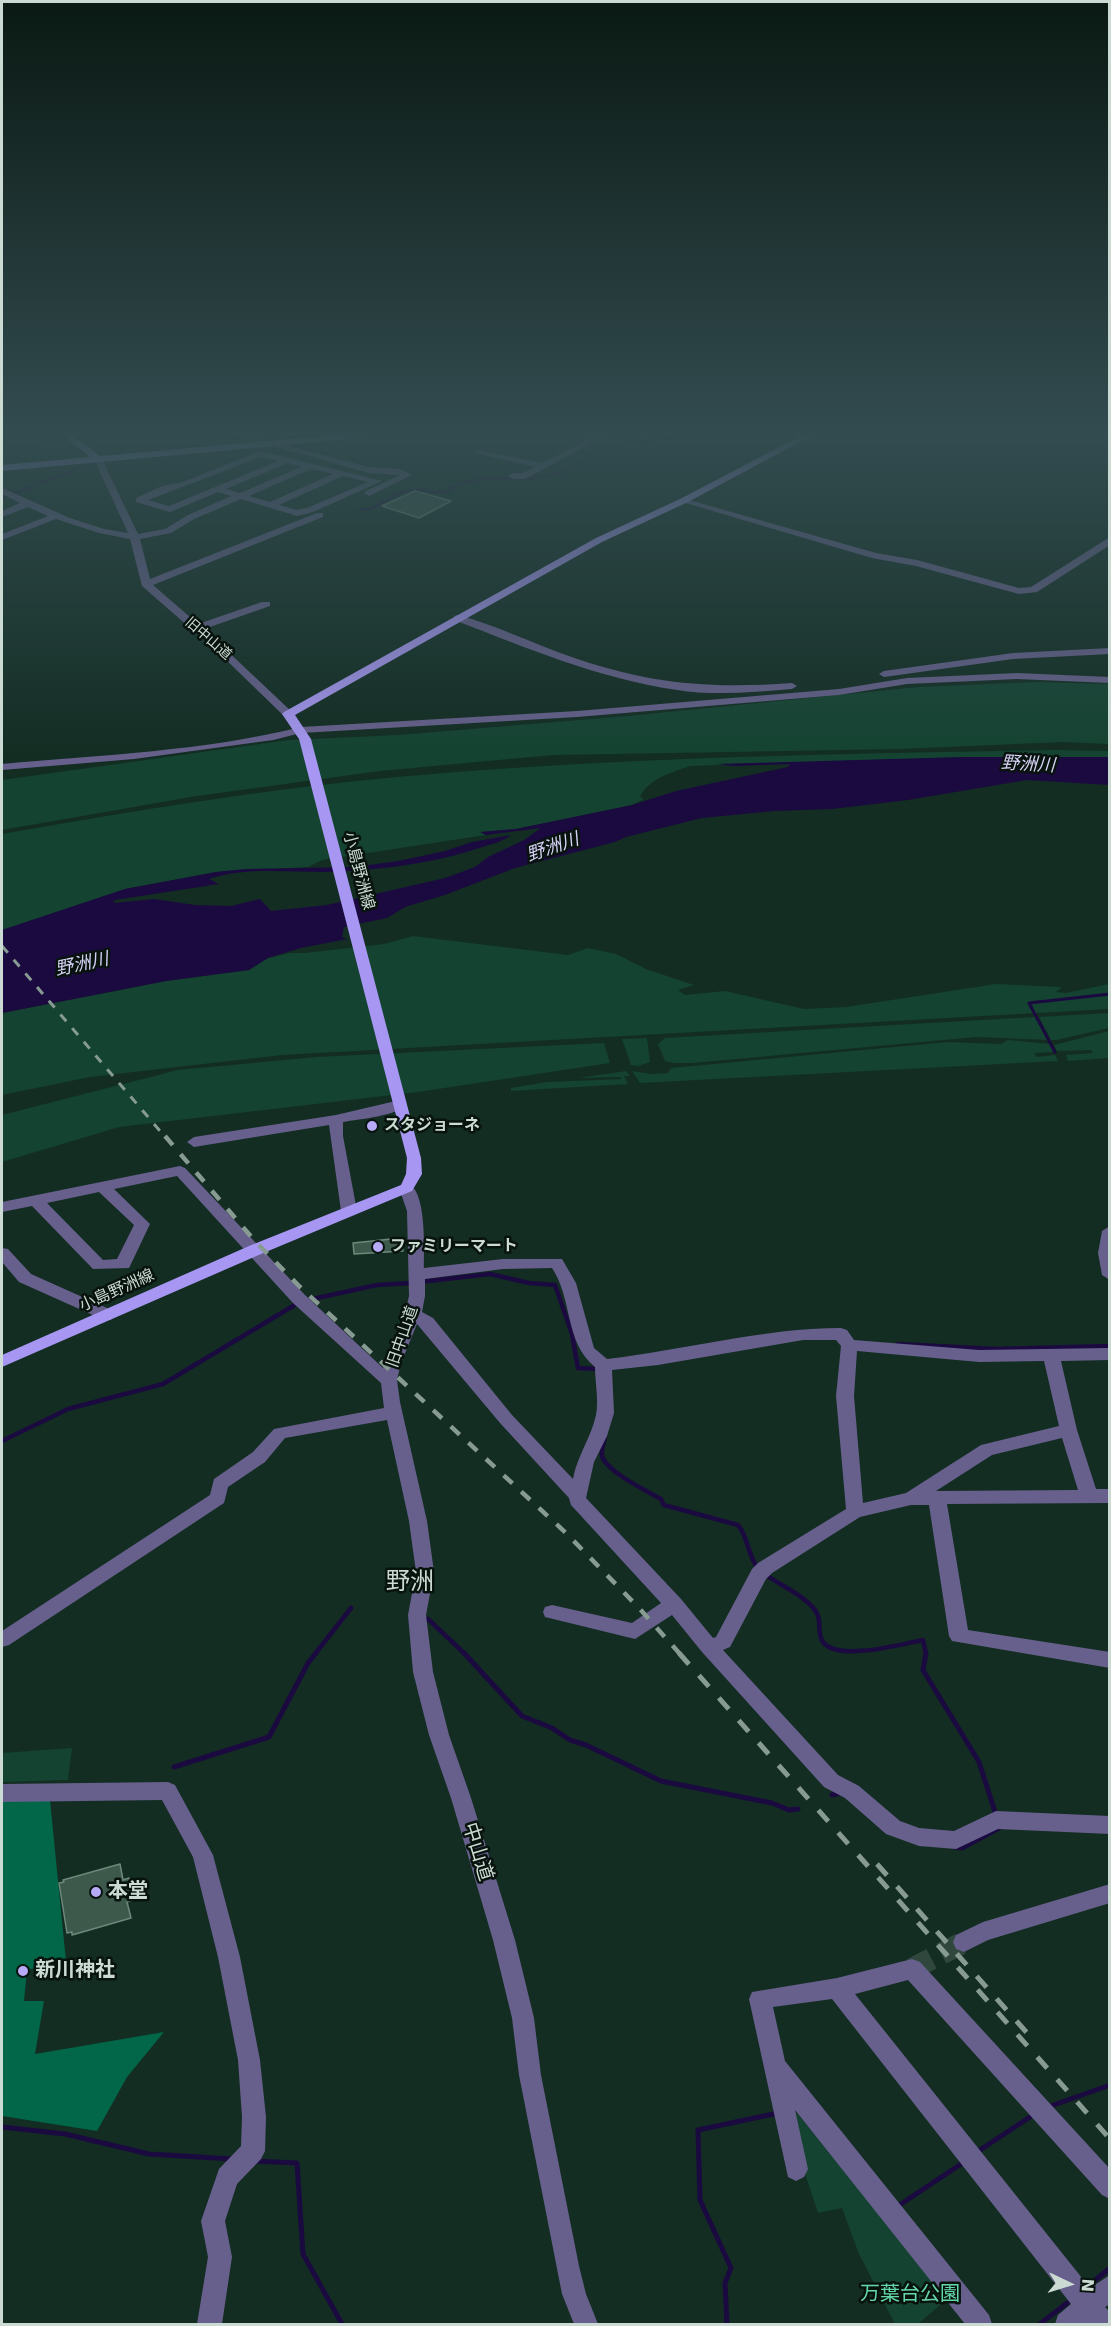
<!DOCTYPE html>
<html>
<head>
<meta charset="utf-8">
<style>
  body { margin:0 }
  #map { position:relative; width:1111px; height:2326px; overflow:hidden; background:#132d23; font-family:"DejaVu Sans",sans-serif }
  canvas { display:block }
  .frame { position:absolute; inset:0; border:3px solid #cbdbd3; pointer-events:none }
  .north { position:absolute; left:1039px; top:2254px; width:60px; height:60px; -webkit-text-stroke:4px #08130e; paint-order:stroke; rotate:94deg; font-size:16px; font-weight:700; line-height:24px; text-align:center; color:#cbdbd3 }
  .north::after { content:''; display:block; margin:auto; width:21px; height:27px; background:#cbdbd3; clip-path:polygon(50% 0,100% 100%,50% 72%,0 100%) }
</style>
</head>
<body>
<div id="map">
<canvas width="1111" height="2326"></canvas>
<div class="frame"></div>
<div class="north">N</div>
</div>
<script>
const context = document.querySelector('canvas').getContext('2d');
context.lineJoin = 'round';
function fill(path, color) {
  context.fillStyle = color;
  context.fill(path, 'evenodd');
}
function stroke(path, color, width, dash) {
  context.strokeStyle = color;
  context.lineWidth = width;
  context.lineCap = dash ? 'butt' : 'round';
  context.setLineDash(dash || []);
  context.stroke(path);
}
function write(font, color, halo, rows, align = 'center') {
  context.font = font + ' "DejaVu Sans","Noto Sans JP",sans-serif';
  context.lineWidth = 5;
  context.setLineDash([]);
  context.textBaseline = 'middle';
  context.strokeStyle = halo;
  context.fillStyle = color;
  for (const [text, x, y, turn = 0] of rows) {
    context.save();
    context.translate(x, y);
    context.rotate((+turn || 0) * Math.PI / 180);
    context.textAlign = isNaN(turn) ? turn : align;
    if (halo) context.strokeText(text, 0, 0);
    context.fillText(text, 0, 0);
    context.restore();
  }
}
const green = new Path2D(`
  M1036,682L1109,684V744L1062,742L899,749L553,755L380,771L197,796L2,830V780L289,740L398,735L628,716L919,687Z
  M1056,750L1109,751V757H964L690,766C673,772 648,779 640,797L644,799L632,805L516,829L481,832L486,835L322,860L308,867L216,872L125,889L2,930V834C133,811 264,789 397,777C616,757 836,754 1056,750Z
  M413,936L568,955L588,948L616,954L646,969L694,985L678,990L685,995L725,991L804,1009L846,1007L996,984L1062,987L1056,992L1066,993L1109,984V1009L282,1055L90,1077L2,1095V1013L166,981L249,970L268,958L290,953H305L384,944Z
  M1109,1013V1028L1056,1040H1051L1039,1017Z
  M1035,1017L1048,1040L976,1037L693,1063H674L665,1061L658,1044L665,1038Z
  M1109,1031V1058L1068,1061L1066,1055L1093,1053L1091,1050L1057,1051L1054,1045Z
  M647,1038L650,1062L638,1066L631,1065L622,1039Z
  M1008,1040L1050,1044L1053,1052L1034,1053L1037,1057L1055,1055L1058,1061L640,1083L632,1071L651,1074L668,1073L671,1068L948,1042L1001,1044Z
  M604,1043L610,1063L418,1092L119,1127L2,1162V1115L178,1070L316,1057Z
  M626,1071L630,1076H624L628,1084L511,1091V1088L547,1082L622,1079L620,1077L579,1078Z
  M72,1748L68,1780L2,1782V1753Z
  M796,2112L947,2299L918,2324H895L859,2254L842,2208L818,2213L786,2116Z`);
const forest = new Path2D(`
  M2,1790L50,1800L66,1961L27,1970L24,2001H44L35,2054L164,2032L127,2077L97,2131L2,2116Z`);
const water = new Path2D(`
  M964,757H1109V785L1027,780L908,800L832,809L774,811L702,818L626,837L615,842L515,868L445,895L405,907L387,918L344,927L342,937L347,939L301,948L268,958L249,970L166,981L2,1013V930L125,889L216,872L245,869L354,867L398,861L445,851L472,842L511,835C501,843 485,846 473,850C425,865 372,871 323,872C285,872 245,867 209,879L219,884L115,900L113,903L154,899L195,905L231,906L260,899L271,911L327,905L445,878L475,867L488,857L524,840L541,828L486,835L480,832L516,829L632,805L676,791L788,767L790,764L735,766L717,764Z`);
const streamFar3 = new Path2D(`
  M36,435L83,452
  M2,498L89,465
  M359,510L372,508L404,491L424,490L440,493L466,482L489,478L530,479L563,472L601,450L671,435`);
const streamFar2 = new Path2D(`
  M1055,1052L1029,1003L1110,994`);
const streamFar1 = new Path2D(`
  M420,1282L490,1274L529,1283L555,1285L572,1334L578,1368L599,1369
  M308,1300L377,1285L412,1283
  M898,1344L995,1349L1110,1346
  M605,1437C604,1443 601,1450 602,1456C607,1472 647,1491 661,1499L664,1505L738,1525C749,1538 747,1555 758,1568
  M2,1441L68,1409L163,1384L298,1303
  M766,1575C782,1586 803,1595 815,1610C823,1620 816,1633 823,1642C838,1662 902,1644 923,1640L926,1654
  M428,1619L465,1654
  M315,1654L351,1608`);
const stream = new Path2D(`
  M464,1653L522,1716L552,1728L570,1740L586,1745L661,1781L772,1803L789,1810L798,1809
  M926,1653L923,1670L979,1762L996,1815
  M174,1767L269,1737L308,1663L316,1653
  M832,1795L840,1793
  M954,1847L962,1848L999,1828
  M1048,2107L1110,2085
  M2,2127L65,2134L149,2154L232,2159
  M977,2152L1033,2115
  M254,2161L297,2163L303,2254L342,2324
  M898,2206L964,2162
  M1088,2286L1110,2268
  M727,2324L725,2283L731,2268L700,2200L698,2130L778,2113
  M1040,2324L1067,2303`);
const building = new Path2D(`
  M415,491L451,501L419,518L382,506Z
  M401,1238L403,1251L354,1254L353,1243Z
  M120,1864L123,1880L129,1878L133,1900L127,1902L131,1918L72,1935V1932L67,1933L59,1883L64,1882L63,1880Z`);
const minorTunnel = new Path2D(`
  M912,1969L964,1942`);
const minor = new Path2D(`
  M234,435H248L369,467L400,469L412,475L369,496L364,493L366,491L400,475L369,473Z
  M596,435H607L525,479H513L508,476L513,473H523L535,467L475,453L479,450L543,463Z
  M639,435H651V436L647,439Z
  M260,451L382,481L313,512L297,516L241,499L194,519L171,533L140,539L150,579L317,513H323V517L153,585L198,624L262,602H270V606L204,629L292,712V716H284L220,654L142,586L130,539L99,533L56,519L2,540V534L48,516L28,507L2,517V511L20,503L2,494V488L70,518L104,529L128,533L94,459L101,457L138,534L165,529L188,515L231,496L218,492L170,512L136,502V498L162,486L183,482ZM261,457L278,461L169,506L148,500ZM288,463L301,467L240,493L226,489ZM311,469L333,474L270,502L249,496ZM343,476L368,482L307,508L297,510L279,505Z
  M682,498L876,553L917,560L1019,588L1031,587L1110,537V545L1037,592L1019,594L916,566L872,558L682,502Z
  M458,615C495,625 530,642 566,655C648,684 706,689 792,683L797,686L792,689C754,692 715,696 677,690C600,679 527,648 454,620V616Z
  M1110,648V654L1013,659L884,677L879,674L884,671L1013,653Z
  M1017,673L1110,677V683L1017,679L907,684L839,695L577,717L301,733L273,740L134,759L2,770V764C101,755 205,751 301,727L577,711L839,689L907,678Z
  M400,1100L407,1104C397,1116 360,1119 343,1122V1136L357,1211L349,1216L341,1211L329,1125L194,1147L187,1142L194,1137L336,1115Z
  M180,1166L185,1168L305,1295L383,1368L405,1314L409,1296L407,1211L399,1188L407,1183C427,1189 424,1250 424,1268L503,1259H562L576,1283L594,1348L607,1359C685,1350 763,1328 841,1328L847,1330L854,1340L979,1350L1110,1348V1360L1061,1361L1077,1430L1096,1489H1110V1503L947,1504L968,1630L1110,1652V1668L952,1641L949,1636L929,1505H911L860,1517L772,1573L766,1579L730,1647L723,1650L838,1775L859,1786L900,1821L919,1828L954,1831L996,1811L1110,1816V1834L998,1829L956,1849L919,1846L886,1834L845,1798L824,1787L702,1652L672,1615L635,1639L545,1617L543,1612L545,1607L552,1605L632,1623L661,1603L571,1505L569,1498L500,1423L417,1324L401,1363L397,1380L400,1402L427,1521L434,1572L426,1615L433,1672L449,1735L471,1798L515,1940L534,2018L541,2075L579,2266L586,2294L598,2324H574L562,2294L519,2075L512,2018L493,1940L451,1798L429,1735L413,1672L408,1615L416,1572L409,1521L387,1420L285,1438L265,1462L228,1487L224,1503L9,1645L2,1647V1631L210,1495L214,1479L253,1452L274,1429L384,1408L381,1383L293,1303L177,1176L114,1189L150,1224L131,1264L129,1268L93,1269L32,1206L2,1212V1202ZM99,1192L134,1225L117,1259L103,1260L47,1203ZM552,1268C573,1299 564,1342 595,1367C595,1382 599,1401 596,1415C591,1438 577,1456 573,1479L512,1415L433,1318L422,1312L425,1296V1279L503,1269ZM803,1340H836L841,1346L836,1396L846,1509L758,1563L752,1569L716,1637L713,1638L681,1599L586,1498L594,1462L607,1436L614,1413L612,1370L658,1365ZM857,1351L979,1362L1044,1361L1059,1426L981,1445L906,1493L863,1503L854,1396ZM1062,1438L1078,1490L936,1491L992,1455Z
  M1110,1226V1280L1102,1275L1098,1253L1102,1231Z
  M2,1248L8,1249L31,1274L107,1308L113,1316L111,1320H99L95,1316L19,1282L2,1262Z
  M168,1782L175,1785L213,1855L240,1957L260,2060L266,2117L265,2151L261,2159L237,2184L225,2221L232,2257L222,2324H197L208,2257L201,2221L219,2169L241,2146L242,2117L238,2060L218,1957L193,1857L162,1800L2,1802V1784Z
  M1110,1884V1903L988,1940L964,1952L956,1949L953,1942L956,1935L983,1922Z
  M912,1959L920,1962L1110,2169V2199L1102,2195L908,1980L855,1994L1090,2288L1110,2275V2304L1105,2307L1110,2312V2324H1055L1058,2315L1071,2304L832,1999L773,2007L785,2061L989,2315L992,2324H965L795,2110L808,2169L804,2177L796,2181L788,2177L749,1999L752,1992L837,1978Z`);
const major = new Path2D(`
  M62,435H72L100,456L334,435H366L362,438L2,471V465L90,457Z
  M802,435H813L688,502L602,542L295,715L311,739L421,1158L422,1174L412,1191L261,1254L2,1367V1355L249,1246L401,1185L406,1174L407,1158L299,739L282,714L284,712L596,538L682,498Z`);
const railFar2 = new Path2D(`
  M2,946L166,1138`);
const railFar1 = new Path2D(`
  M165,1136L254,1240L299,1286L566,1533L639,1608L680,1654`);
const rail = new Path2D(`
  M679,1653L1110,2139
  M877,1864L1028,2034`);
const markers = [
  [372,1126,6,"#b7abf8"],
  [378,1247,6,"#b7abf8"],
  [96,1892,6,"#b7abf8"],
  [23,1971,6,"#b7abf8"]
];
const farStreetnames = [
  ["旧中山道",208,639,41]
];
const streetNames = [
  ["小島野洲線",358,871,75],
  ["小島野洲線",117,1291,-24],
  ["旧中山道",403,1337,-71]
];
const poiNames = [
  ["スタジョーネ",384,1126],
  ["ファミリーマート",390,1247]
];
const waterNames = [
  ["野洲川",1028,765,3],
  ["野洲川",553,848,-19],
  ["野洲川",82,965,-12]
];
const nearStreetnames = [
  ["中山道",477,1852,73]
];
const nearPoinames = [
  ["本堂",108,1892],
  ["新川神社",35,1971]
];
const nearParknames = [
  ["万葉台公園",910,2295]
];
const nearQuarternames = [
  ["野洲",410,1583]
];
fill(green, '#144331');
fill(forest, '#026649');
fill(water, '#1b0a40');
stroke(streamFar3, '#1b0a40', 2);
stroke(streamFar2, '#1b0a40', 3);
stroke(streamFar1, '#1b0a40', 4.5);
stroke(stream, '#1b0a40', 5);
fill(building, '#3d594c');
stroke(building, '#6d897c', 1.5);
stroke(minorTunnel, '#2f473d', 22, [22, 11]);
fill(minor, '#67608c');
fill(major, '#a797f3');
stroke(railFar2, '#879b92', 3, [9, 9]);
stroke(railFar1, '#879b92', 4.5, [12, 12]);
stroke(rail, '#879b92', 5, [15, 15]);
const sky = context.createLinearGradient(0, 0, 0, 761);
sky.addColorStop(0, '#0a1913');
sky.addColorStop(0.57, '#334c50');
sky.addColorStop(1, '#334c5000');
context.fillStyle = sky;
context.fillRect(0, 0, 1111, 761);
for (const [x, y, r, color] of markers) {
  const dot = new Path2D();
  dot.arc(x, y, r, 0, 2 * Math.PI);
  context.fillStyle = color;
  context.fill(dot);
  stroke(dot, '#08130e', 2);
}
write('14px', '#cbdbd3', '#08130e', farStreetnames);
write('16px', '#cbdbd3', '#08130e', streetNames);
write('bold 16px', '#cbdbd3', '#08130e', poiNames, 'left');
write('italic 18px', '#d7d3f7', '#08130e', waterNames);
write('20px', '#cbdbd3', '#08130e', nearStreetnames);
write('bold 20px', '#cbdbd3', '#08130e', nearPoinames, 'left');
write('20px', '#64d7aa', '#08130e', nearParknames);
write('24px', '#cbdbd3', '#08130e', nearQuarternames);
</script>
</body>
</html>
